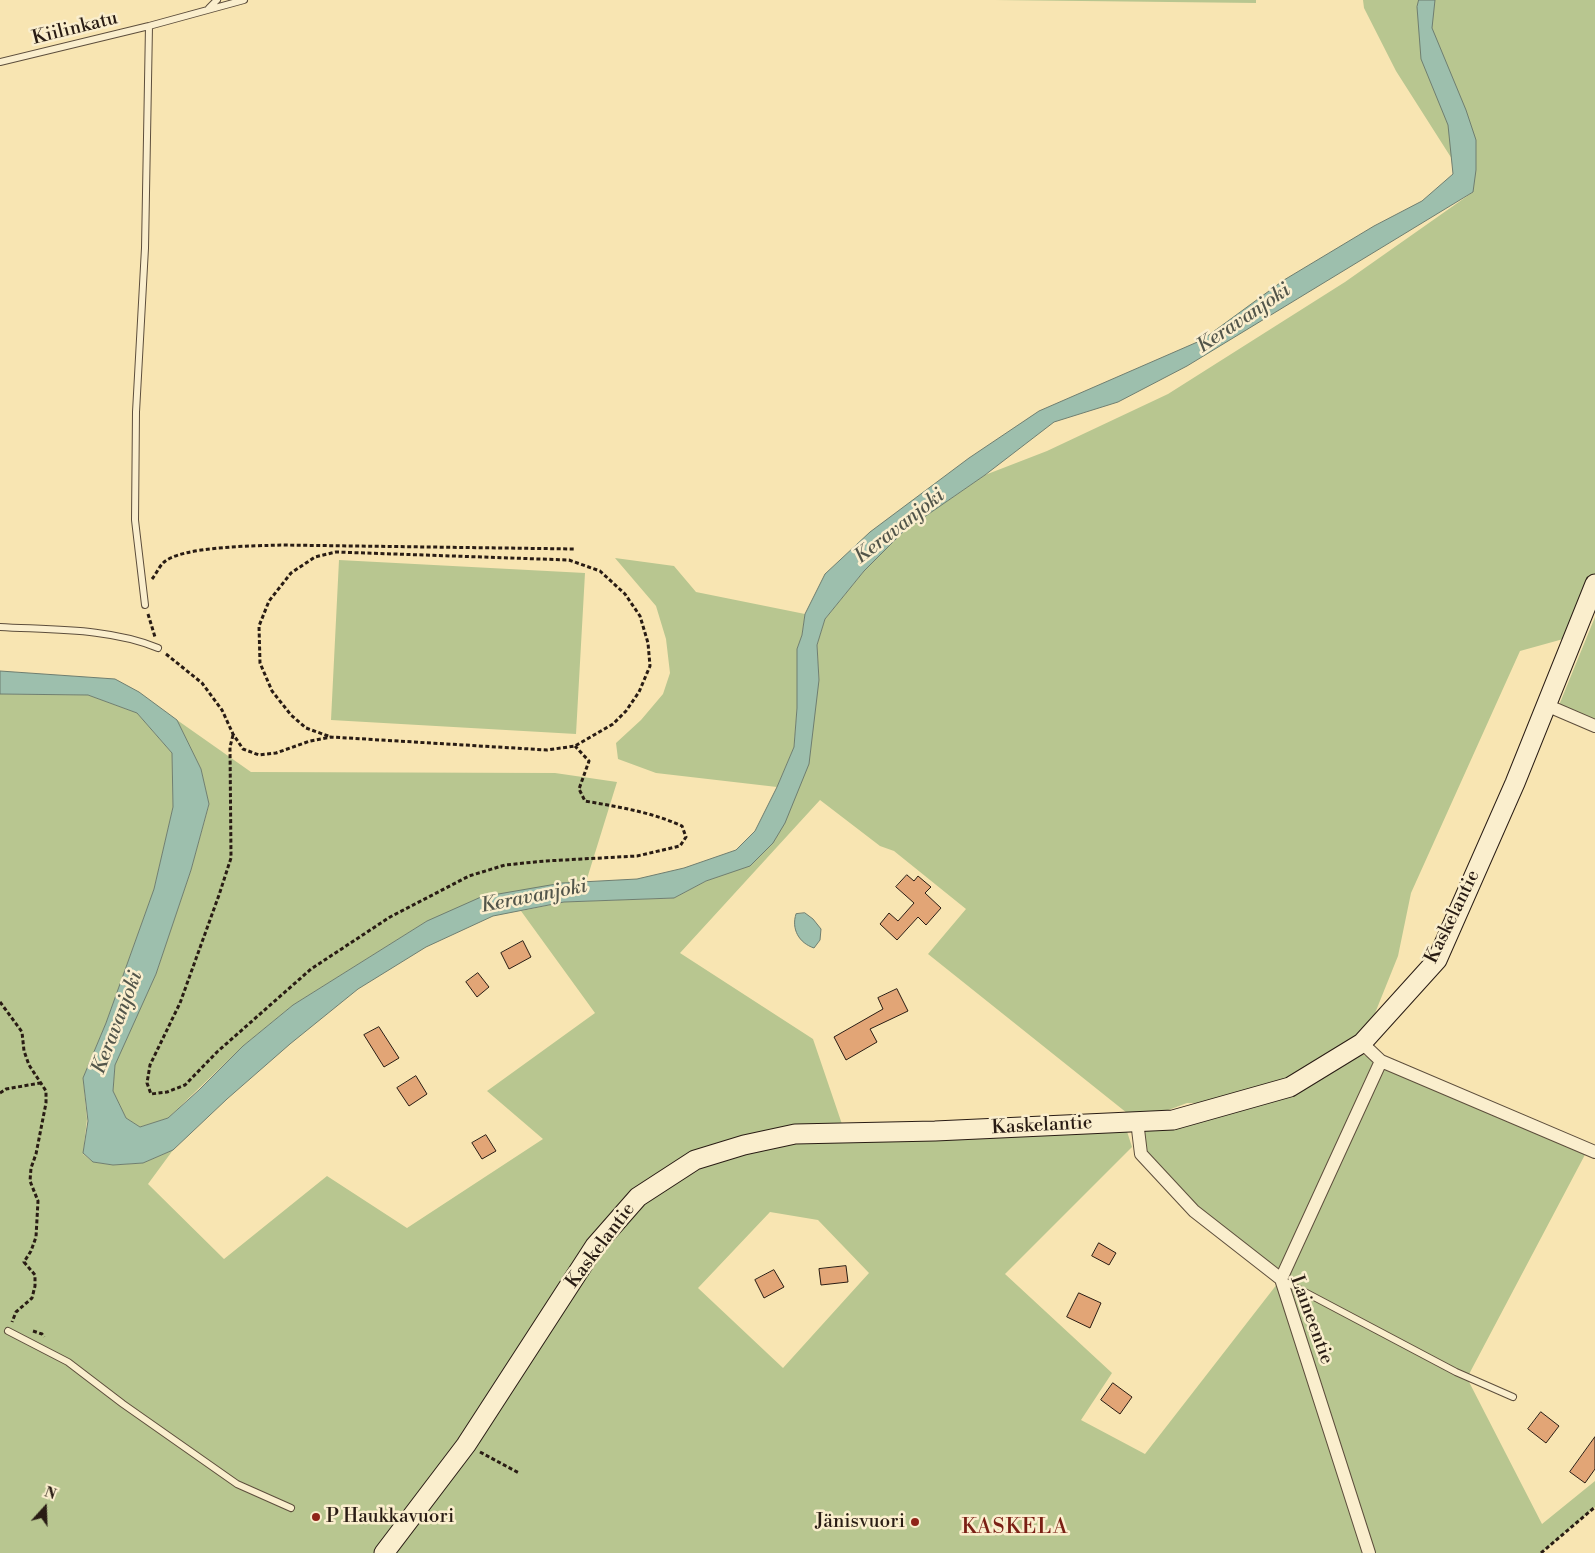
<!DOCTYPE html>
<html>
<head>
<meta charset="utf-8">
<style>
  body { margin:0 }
  #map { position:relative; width:1595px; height:1553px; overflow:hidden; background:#f8e5b2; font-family:"Libre Bodoni",serif }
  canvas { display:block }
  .north { position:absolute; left:20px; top:1483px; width:50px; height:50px; -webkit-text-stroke:4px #faeecd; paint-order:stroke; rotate:20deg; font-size:14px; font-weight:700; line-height:20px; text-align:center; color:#291c14 }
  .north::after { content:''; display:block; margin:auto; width:18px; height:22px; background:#291c14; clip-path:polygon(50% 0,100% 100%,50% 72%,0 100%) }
</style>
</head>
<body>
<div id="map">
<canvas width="1595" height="1553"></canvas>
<div class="north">N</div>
</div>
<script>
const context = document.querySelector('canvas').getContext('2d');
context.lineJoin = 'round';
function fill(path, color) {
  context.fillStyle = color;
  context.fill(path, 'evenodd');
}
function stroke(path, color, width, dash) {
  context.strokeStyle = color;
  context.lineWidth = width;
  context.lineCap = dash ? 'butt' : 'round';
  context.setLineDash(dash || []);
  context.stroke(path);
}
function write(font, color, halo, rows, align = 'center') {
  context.font = font + ' "Libre Bodoni",serif';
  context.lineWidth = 5;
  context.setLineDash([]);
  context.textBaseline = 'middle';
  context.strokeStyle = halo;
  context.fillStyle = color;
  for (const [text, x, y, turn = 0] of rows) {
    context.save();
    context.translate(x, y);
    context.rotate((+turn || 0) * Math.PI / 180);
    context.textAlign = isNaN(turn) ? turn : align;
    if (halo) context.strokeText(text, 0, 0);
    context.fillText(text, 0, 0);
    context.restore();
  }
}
const green = new Path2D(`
  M995,0H1256V3Z
  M1363,0H1595V584L1574,636L1520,651L1411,893L1398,956L1359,1053L1588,1149L1467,1378L1542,1524L1595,1481V1507L1541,1553H0V694L88,695L137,713L172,753L173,807L154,889L106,1023L83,1078L87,1119L83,1154L93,1162L113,1165L143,1163L173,1150L148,1184L224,1259L327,1176L407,1228L543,1139L487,1091L595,1013L521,911L564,902L674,898L706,881L750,865L819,680L817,645L825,619L864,571L904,531L985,475L1047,451L1168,394L1345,282L1473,192L1396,71L1364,8ZM820,800L880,846L894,851L966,909L928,954L1137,1121L1141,1154L1194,1211L1281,1279L1145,1454L1081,1420L1112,1373L1005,1274L1132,1147L1124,1122L845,1133L813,1039L680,953ZM1187,1103H1232L1139,1121ZM770,1212L818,1220L869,1273L783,1368L698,1288Z
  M615,558L674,566L696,592L805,614L802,635L797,649V708L794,747L777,787L656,773L618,759L616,743L641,720L663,694L670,673L666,639L656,606Z
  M339,560L585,573L576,734L331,720Z
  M1595,617V726L1557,710Z
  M177,720L251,772L555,773L617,782L586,882L562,883L427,921L293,1005L243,1046L168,1118L140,1127L126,1118L113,1091L115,1064L156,974L191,870L209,805L201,769Z`);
const water = new Path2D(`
  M1419,0H1435L1432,28L1466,110L1476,140V170L1473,192L1187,366L1118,402L1054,422L985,475L904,531L864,571L825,619L817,645L819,680L809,764L785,823L773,843L750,866L706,881L674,898L564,902L493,916L426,947L358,989L290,1044L227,1099L173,1150L143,1163L113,1165L93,1162L83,1153L88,1121L83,1078L106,1023L154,889L173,807L172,753L137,713L88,695L0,694V671L115,679L139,692L177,720L201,769L209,804L191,870L156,974L115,1065L113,1091L126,1118L140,1127L168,1118L199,1090L243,1046L293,1005L427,921L481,897L562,883L637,879L684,868L736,850L755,831L777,787L794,747L797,708V649L802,635L805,614L825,574L870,532L969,458L1039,411L1202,340L1284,280L1374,226L1422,201L1453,174L1448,125L1421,59L1417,7Z
  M805,913L813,919L821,929L820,940L814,948C799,943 791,929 796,914Z`);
const building = new Path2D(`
  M907,875L914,881L918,876L931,887L925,893L941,908L926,925L918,917L897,940L880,924L889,913L898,921L914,903L896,887Z
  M523,941L531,957L509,969L501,953Z
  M478,973L489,987L477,997L466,982Z
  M897,989L908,1011L870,1029L877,1042L846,1060L834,1037L883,1009L878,998Z
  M379,1027L399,1058L384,1067L364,1035Z
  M416,1076L427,1094L409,1106L397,1088Z
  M486,1135L496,1151L482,1159L472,1143Z
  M1099,1243L1116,1253L1109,1265L1092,1256Z
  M846,1266L848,1282L821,1285L819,1269Z
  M774,1270L784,1287L764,1298L755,1280Z
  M1079,1293L1101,1303L1090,1328L1067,1317Z
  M1113,1383L1132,1397L1120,1414L1101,1400Z
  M1541,1412L1559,1426L1546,1443L1528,1429Z
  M1595,1437V1469L1585,1483L1570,1472Z`);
const path = new Path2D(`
  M152,579C156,574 159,567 163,563C180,546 255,546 281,545L576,549
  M148,614L155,637
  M166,654L202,683L222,710L233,734L243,749L259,755L276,753L310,741L331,737L547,750L575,746L613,724L626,711L639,692L650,666L648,643L640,616L625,594L600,571L569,560L336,552L315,557L291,573L269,601L259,626L260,663L272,691L291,715L306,728L331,737
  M233,735L230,747L231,858L219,895L180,1003L150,1065L147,1083L151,1094L167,1092L185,1085L217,1052L311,969L390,917L469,876L505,865L545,861L637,856L680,846L686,837L682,826C651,812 619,807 585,801L579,789L589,761L575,746
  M0,1002L22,1032L24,1051L29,1065L46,1091V1103L36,1154L31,1168L30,1181L38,1201L36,1237L31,1251L24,1262L35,1275V1286L32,1298L16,1312L12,1322
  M0,1093L6,1089L40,1083
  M33,1331L42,1334L44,1337
  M480,1452L519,1473
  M1541,1553L1595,1507`);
const lane = new Path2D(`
  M209,8L217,0
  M0,62L149,26L244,0
  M145,605L135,520L136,412L145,248L149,26
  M0,627C51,630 110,628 158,648
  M1282,1280L1456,1372L1513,1397
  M8,1331L68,1362L123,1404L237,1484L291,1508`);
const street = new Path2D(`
  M1546,705L1595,726
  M1362,1043L1381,1061L1595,1152
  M1137,1121L1141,1154L1194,1211L1281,1279L1369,1553
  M1281,1279L1381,1061`);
const secondary = new Path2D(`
  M384,1553L466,1445L595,1246L638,1197L695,1160L744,1145L795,1134L935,1131L1173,1120L1290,1087L1362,1043L1437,960L1515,783L1595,584`);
const markers = [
  [316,1517,5,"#8f2418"],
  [915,1522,5,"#8f2418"]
];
const streetNames = [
  ["Kiilinkatu",75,29,-14],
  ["Kaskelantie",1453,917,-64],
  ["Kaskelantie",1042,1126,-3],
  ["Kaskelantie",601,1246,-53],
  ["Laineentie",1311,1320,70]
];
const poiNames = [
  ["P Haukkavuori",326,1517],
  ["Jänisvuori",905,1522,"right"]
];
const waterNames = [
  ["Keravanjoki",1244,319,-34],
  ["Keravanjoki",900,527,-38],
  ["Keravanjoki",534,897,-11],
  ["Keravanjoki",118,1023,-69]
];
const quarterNames = [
  ["KASKELA",1015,1528]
];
fill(green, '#b8c690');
fill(water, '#9dbfad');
stroke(water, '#6f7e70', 1);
fill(building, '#e2a576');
stroke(building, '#291c14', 1);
stroke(lane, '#5d4e3c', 8);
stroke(street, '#5d4e3c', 14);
stroke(secondary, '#291c14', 21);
stroke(path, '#291c14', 3, [4, 2.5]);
stroke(lane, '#faeecd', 6);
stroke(street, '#faeecd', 12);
stroke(secondary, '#faeecd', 19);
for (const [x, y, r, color] of markers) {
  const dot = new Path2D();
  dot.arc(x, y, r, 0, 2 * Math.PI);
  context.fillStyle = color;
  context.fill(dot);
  stroke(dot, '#faeecd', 2);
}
write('19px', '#291c14', '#faeecd', streetNames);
write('19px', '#291c14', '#faeecd', poiNames, 'left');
write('italic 20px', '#52554a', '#faeecd', waterNames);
context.letterSpacing = '1px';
write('21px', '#7a1f14', '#faeecd', quarterNames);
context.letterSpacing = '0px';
</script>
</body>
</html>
